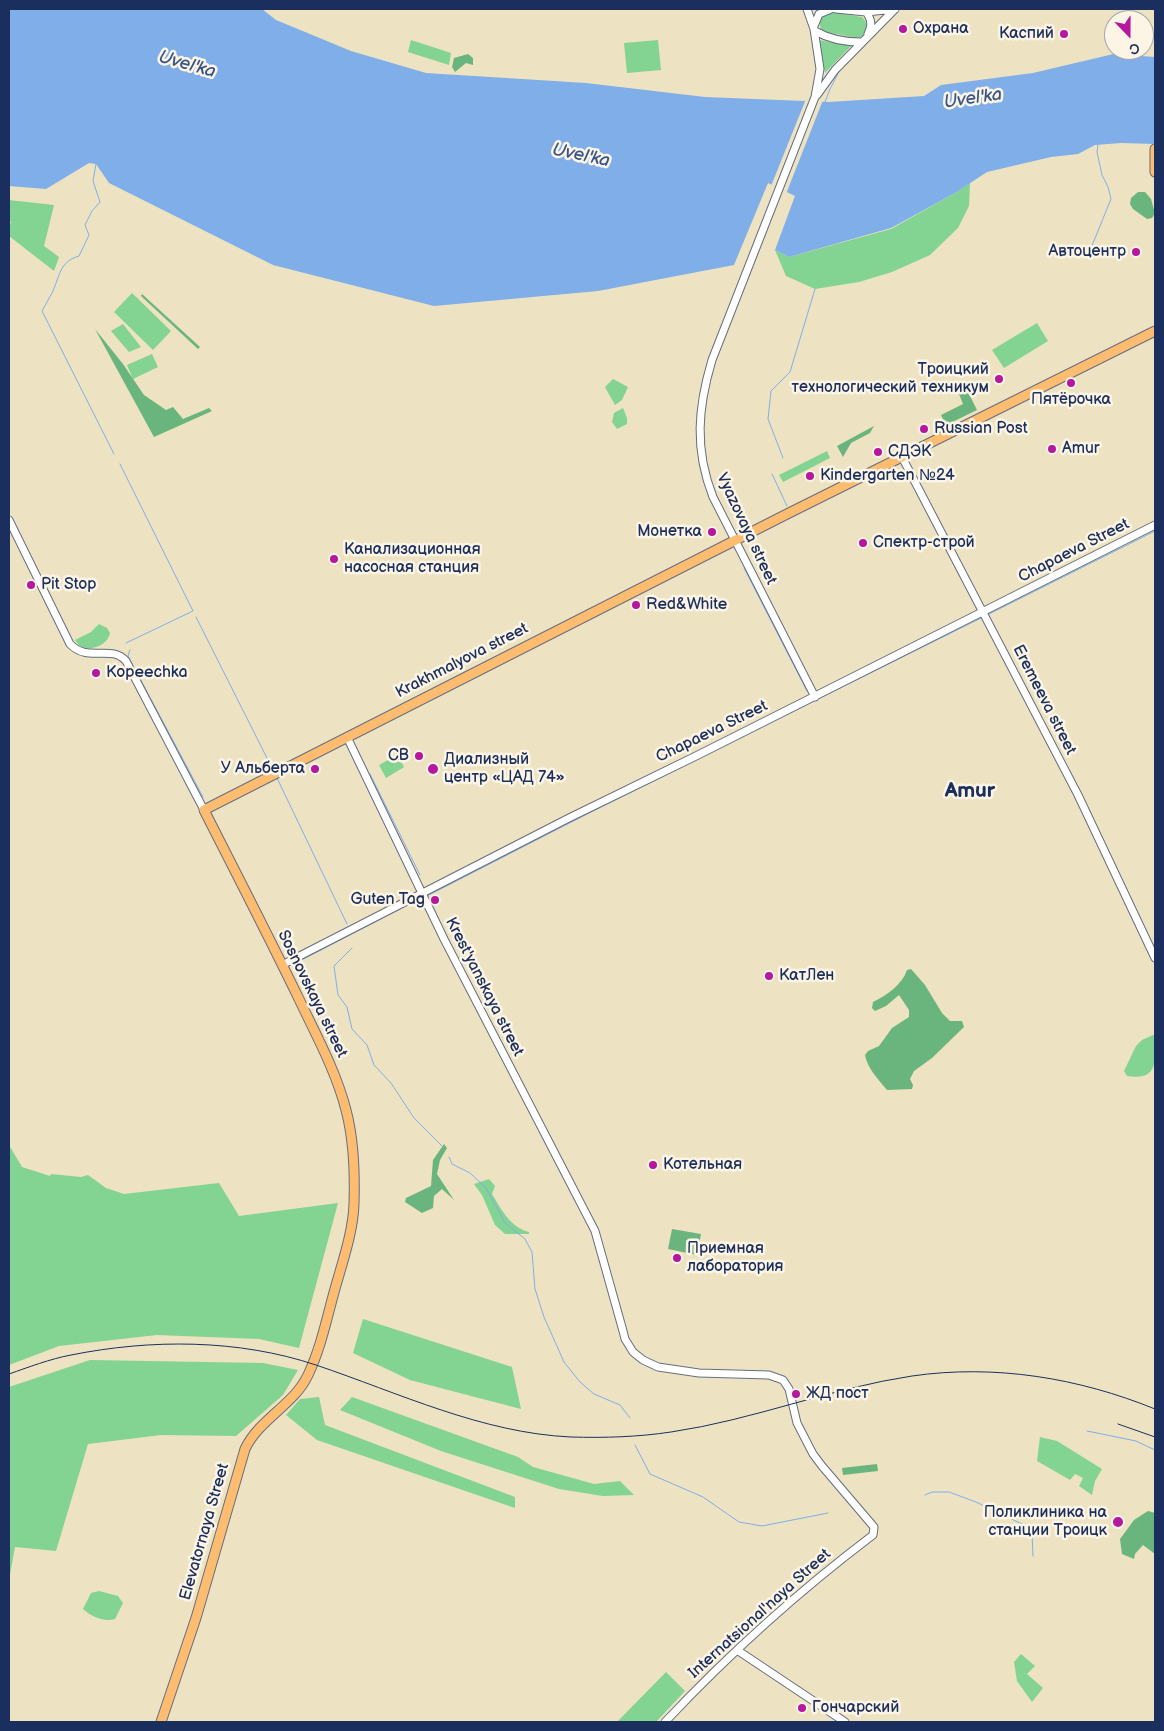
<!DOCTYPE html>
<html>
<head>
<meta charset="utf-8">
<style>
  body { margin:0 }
  #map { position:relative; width:1164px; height:1731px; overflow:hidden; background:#ede2c1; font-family:"Balsamiq Sans",sans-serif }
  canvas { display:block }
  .frame { position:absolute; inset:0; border:10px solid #1b2f5e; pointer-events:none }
  .north { position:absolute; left:1104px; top:10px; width:50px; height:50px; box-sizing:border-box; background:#fcf5e5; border:1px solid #a2a6af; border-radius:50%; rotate:158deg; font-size:14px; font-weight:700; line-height:20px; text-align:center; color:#1b2f5e }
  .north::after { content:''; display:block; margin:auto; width:18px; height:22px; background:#b5179e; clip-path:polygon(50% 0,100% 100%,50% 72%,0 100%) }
</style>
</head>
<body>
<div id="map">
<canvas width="1164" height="1731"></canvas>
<div class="frame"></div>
<div class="north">С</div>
</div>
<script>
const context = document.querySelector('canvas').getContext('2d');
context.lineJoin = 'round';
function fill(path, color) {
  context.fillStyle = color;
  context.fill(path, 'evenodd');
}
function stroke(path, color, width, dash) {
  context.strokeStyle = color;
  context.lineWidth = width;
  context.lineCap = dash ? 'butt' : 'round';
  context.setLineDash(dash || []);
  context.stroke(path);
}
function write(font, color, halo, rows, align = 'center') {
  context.font = font + ' "Balsamiq Sans",sans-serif';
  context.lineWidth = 5;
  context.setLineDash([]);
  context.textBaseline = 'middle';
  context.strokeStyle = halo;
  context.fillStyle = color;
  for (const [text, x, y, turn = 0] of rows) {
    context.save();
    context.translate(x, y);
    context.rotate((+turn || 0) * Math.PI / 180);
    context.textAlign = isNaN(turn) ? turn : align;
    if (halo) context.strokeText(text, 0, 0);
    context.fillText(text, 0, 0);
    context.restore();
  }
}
const green = new Path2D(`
  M828,11L862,17C870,25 869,33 859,38L824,32L821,29L819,20L821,15Z
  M411,40L451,53L449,65L408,52Z
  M658,40L661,70L627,73L624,43Z
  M819,40L851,46L825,73Z
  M970,183L969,206L958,228L930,255L892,272L859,282L815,289L786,276L775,250L789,257L891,229L955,193Z
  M9,200L54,205L44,246L59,257L54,271L9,236V227L11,222L9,220Z
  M132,293L171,331L153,350L114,312Z
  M1037,323L1048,341L1004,368L992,350Z
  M123,324L141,347L129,352L111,331Z
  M152,354L158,367L133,379L127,365Z
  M613,379L628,387L622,400L615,405L605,387Z
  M623,408L627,418V424L617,429L612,422L614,413Z
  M827,451L830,458L783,482L779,475Z
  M99,624L107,628L110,633C108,645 91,652 80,646C78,645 77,642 75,640L91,632Z
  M397,755L404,767L386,778L379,765Z
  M1153,1035L1155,1036C1155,1061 1159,1081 1127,1076L1124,1071L1136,1046L1142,1040Z
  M9,1145L22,1167L50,1176L51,1174L81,1177L88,1175L106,1188L124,1194L219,1183L239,1216L338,1203L299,1348L259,1339L157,1335L59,1346L9,1365Z
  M489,1179L495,1186L492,1194C501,1209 511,1228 529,1232V1234H505L495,1225L482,1195L474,1184Z
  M363,1319L512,1367L521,1409L410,1380L353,1353Z
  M90,1360L263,1363L298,1370L283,1395L236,1436L161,1435L88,1444L56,1551L15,1547L9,1580V1387Z
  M319,1397L325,1425L515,1497V1508L317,1440L286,1415L300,1399Z
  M352,1397L518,1457L533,1467L594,1484L620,1481L634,1495L603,1496L559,1489L441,1451L340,1410Z
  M1040,1437L1057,1441L1102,1469L1095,1481L1092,1495L1079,1486L1083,1478L1075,1474L1070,1480L1037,1461Z
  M99,1591L118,1596L123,1603L115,1619C103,1622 92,1617 83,1609L91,1593Z
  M1021,1654L1035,1666L1027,1674L1043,1688L1032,1702L1017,1681L1014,1662Z
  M666,1672L685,1691L656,1722H617Z`);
const forest = new Path2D(`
  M468,54L473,58V65L466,63L455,72L452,67L454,58Z
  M1138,192H1145L1151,199L1155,213L1152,218L1147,219L1133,209L1130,204L1131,198Z
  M142,294L200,347L198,349L141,296Z
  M95,329L123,364L144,395L166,410L173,407L183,419L209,408L212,411L154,437Z
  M967,390L977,410L938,429L935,424L943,419L941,415L963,404L959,394Z
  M874,426L870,433L851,443L843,457L837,446Z
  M911,969L925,985L942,1013L950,1021H962L964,1027L932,1058L914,1071L910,1079L913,1085L912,1089L887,1090C879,1080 867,1068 865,1055L868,1051L879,1046L892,1028L909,1017V1010L899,995L886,1006L875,1011L872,1008L873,1002C887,995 902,985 907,970Z
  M444,1144L447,1148L440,1160L437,1174L454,1200L442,1189L434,1196L433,1208L422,1213L405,1202L406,1198L431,1186L433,1160Z
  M672,1229L701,1234L697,1255L668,1249Z
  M877,1464L878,1471L843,1475L842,1468Z
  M1148,1511L1155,1513V1554L1143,1545L1135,1554L1134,1559L1122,1554L1120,1539L1134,1520Z`);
const water = new Path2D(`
  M9,9H262L276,20L351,51L426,73L586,83L705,97L829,102L924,96L941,85L1033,73L1122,52L1141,56L1155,57V144L1121,143L1095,145L1078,154L1051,157L987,172L955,193L891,228L789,257L775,250L795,196L768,183L734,265L598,291L434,306L273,265L109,183L96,164L89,163L46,189L9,186Z`);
const pier = new Path2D(`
  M806,99L823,100L786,194L771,186Z`);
const stream = new Path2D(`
  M825,102L830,89L840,70
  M96,164L93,181L100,202L92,211L85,225L89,235L79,256C59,262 60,276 52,293C49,299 45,305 42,311L114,454
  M1091,248L1111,199L1108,187L1102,175L1097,152L1098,145
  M783,458L768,419L771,391L790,372L815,289
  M120,464L193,611L126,643
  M772,474L787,506
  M781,522L795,515
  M744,568L807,691
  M987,615L1155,531
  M196,617L272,768
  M130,650L128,656L203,797
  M370,774L420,875
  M277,778L347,924
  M210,811L228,847
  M427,896L591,812L983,617
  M352,948L334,966L338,995L347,1007L352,1029L367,1045L374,1065L391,1083L414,1118L444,1148
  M292,965L400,909
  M449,1157L452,1164L470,1173L486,1188L505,1223L525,1239L532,1252L535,1289L544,1317L564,1362L580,1382L594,1394L620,1405L630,1418
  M1087,1431L1136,1441L1155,1450
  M635,1445L650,1474L703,1497L739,1522L762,1526L828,1513
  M925,1495L932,1492H949L976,1502L1024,1525L1032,1534L1033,1556`);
const minor = new Path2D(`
  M807,9L814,29L820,69L815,97L712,360C698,407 694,449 713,497L815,697
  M836,9L866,12L895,9
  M866,12C872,20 872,25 868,34
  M814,26L819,14L831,9
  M815,31C829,39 844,42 861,42
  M817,95L835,70L895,9
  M902,457L1078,795L1155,958
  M9,520L70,644C88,663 111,644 126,661L204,810
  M347,737L444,939L595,1231L623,1331L625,1339L633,1352L643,1360L658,1367L699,1373L769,1375L783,1380L789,1389L797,1423L813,1454L822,1466L874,1527L873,1535C799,1591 729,1654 665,1722
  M282,965L569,818L698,755L1155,525
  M737,1650L845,1722`);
const major = new Path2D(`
  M1155,149V172
  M161,1722L196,1618L245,1449C260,1418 294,1405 308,1375C320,1350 326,1322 333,1296C341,1266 353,1234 354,1204C355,1173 354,1140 346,1110C336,1071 316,1035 299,999C268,935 236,873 204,810L789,513L1155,331`);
const rail = new Path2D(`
  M9,1374C29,1367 50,1359 71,1355C151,1339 238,1339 316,1365C399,1393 482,1433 571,1437C604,1438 638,1437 671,1432C753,1420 831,1388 912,1376C995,1364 1079,1378 1155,1409
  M1118,1424L1155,1437`);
const markers = [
  [903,29,5,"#b5179e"],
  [1064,34,5,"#b5179e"],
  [1136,252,5,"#b5179e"],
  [999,379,5,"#b5179e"],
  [1071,383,5,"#b5179e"],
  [924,429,5,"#b5179e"],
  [1052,449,5,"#b5179e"],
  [878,452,5,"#b5179e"],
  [810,476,5,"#b5179e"],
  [712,532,5,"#b5179e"],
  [863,543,5,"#b5179e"],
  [334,559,5,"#b5179e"],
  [31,585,5,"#b5179e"],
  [636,605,5,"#b5179e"],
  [96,673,5,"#b5179e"],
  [419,756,5,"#b5179e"],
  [315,769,5,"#b5179e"],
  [433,769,6,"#b5179e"],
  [435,900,5,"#b5179e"],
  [769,976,5,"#b5179e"],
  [653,1165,5,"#b5179e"],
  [677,1258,5,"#b5179e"],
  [796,1394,5,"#b5179e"],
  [1118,1522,6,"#b5179e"],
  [802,1708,5,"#b5179e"]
];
const poiNames = [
  ["Охрана",913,29],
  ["Каспий",1054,34,"right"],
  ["Автоцентр",1126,252,"right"],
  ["Троицкий",989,370,"right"],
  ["технологический техникум",989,388,"right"],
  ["Пятёрочка",1071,400,"center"],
  ["Russian Post",934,429],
  ["Amur",1062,449],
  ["СДЭК",888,452],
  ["Kindergarten №24",820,476],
  ["Монетка",702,532,"right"],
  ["Спектр-строй",873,543],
  ["Канализационная",344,550],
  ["насосная станция",344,568],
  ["Pit Stop",41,585],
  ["Red&White",646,605],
  ["Kopeechka",106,673],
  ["СВ",409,756,"right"],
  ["Диализный",444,760],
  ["центр «ЦАД 74»",444,778],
  ["У Альберта",305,769,"right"],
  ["Guten Tag",425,900,"right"],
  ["КатЛен",779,976],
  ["Котельная",663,1165],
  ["Приемная",687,1249],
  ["лаборатория",687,1267],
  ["ЖД пост",806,1394],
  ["Поликлиника на",1107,1513,"right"],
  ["станции Троицк",1107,1531,"right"],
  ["Гончарский",812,1708]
];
const streetNames = [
  ["Vyazovaya street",746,529,65],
  ["Chapaeva Street",1074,551,-27],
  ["Krakhmalyova street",462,661,-27],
  ["Eremeeva street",1044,700,63],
  ["Chapaeva Street",712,732,-26],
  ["Krest'yanskaya street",484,987,63],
  ["Sosnovskaya street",312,994,64],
  ["Elevatornaya Street",205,1532,-74],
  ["Internatsional'naya Street",760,1614,-42]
];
const waterNames = [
  ["Uvel'ka",187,65,16],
  ["Uvel'ka",973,99,-8],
  ["Uvel'ka",581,156,12]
];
const districtNames = [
  ["Amur",970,792]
];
fill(green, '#83d393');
fill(forest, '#6ab57d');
fill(water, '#7faee9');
fill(pier, '#ede2c1');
stroke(stream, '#7faee9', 1);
stroke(minor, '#646e81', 9);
stroke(major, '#646e81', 11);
stroke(minor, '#fff', 7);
stroke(major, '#febc70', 9);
stroke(rail, '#1b2f5e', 1);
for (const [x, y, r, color] of markers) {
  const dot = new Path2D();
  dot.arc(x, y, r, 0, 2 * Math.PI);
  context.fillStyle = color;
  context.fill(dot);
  stroke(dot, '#fcf5e5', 2);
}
write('16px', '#1b2f5e', '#fcf5e5', poiNames, 'left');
write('16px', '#1b2f5e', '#fcf5e5', streetNames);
write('italic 18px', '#395588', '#fcf5e5', waterNames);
write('bold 21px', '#1b2f5e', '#fcf5e5', districtNames);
</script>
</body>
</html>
